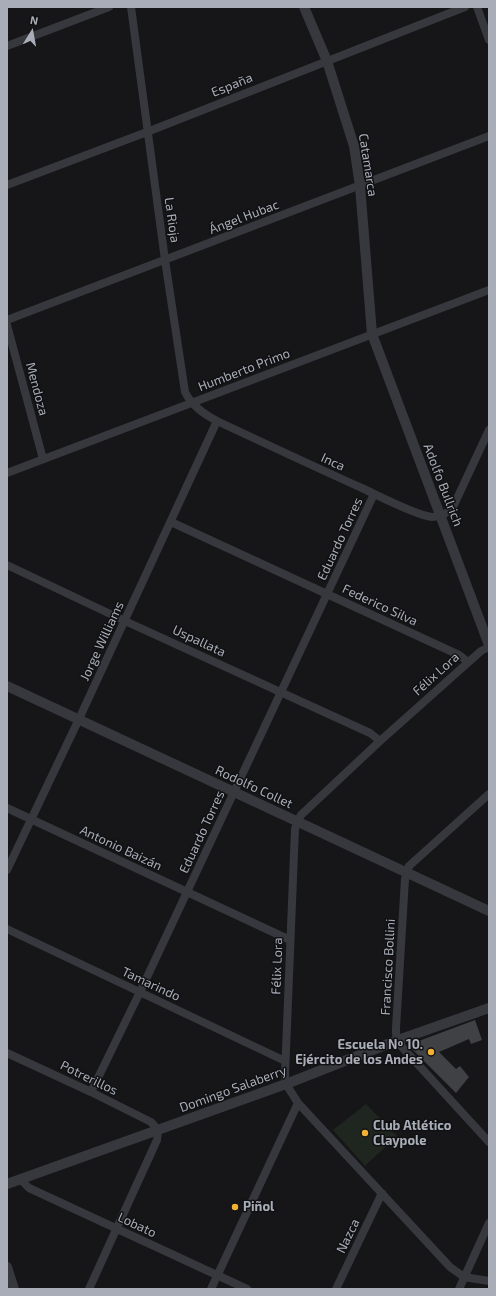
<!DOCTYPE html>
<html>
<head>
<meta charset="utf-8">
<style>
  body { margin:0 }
  #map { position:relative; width:496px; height:1296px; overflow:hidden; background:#161618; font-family:"Exo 2",sans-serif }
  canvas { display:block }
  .frame { position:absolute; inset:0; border:8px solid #a8adb8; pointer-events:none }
  .north { position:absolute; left:12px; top:12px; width:40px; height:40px; -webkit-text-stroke:3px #111113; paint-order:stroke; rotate:11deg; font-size:11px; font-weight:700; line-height:16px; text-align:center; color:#a8adb8 }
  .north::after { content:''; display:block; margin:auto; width:14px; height:18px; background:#a8adb8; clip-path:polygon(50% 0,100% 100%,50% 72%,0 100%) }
</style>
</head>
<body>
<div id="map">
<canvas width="496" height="1296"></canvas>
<div class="frame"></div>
<div class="north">N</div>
</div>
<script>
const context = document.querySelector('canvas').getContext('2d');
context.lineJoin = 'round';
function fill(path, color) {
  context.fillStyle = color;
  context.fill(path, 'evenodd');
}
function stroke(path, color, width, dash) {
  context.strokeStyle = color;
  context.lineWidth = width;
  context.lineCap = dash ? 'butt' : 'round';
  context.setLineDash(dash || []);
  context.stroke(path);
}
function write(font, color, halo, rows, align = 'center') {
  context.font = font + ' "Exo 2",sans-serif';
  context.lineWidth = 3;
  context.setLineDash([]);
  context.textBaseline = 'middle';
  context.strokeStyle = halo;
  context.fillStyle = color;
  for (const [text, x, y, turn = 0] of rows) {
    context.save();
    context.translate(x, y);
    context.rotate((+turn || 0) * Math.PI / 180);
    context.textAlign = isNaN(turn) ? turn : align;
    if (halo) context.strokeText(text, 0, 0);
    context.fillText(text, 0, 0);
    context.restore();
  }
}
const green = new Path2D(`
  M366,1104L397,1136L365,1166L333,1130Z`);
const building = new Path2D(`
  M475,1020L482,1040L471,1044L469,1039L439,1052L456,1069L460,1066L469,1077L456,1093L408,1045Z`);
const minor = new Path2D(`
  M131,7L165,260L185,392C192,406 204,414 217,421C266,444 315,467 364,489C381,497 415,515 432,517C441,517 447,514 453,507L489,430
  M477,7L489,40
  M7,46L109,7
  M7,185L147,132L465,7
  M7,320L489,136
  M7,325L43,459
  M7,473L489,290
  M171,522L459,655L468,662
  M7,565L125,621L370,733L380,741
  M489,647L481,651L380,741L301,815L297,822L295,829L285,1074L286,1084L298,1103L450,1267L464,1277L489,1281
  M489,794L409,866L405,879L396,1028V1034L402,1047L489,1142
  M7,808L290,940
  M7,870L79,719L217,421
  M7,929L285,1061
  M7,1053L91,1092L151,1122L158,1130L157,1140L89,1289
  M91,1092L140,992L374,494
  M20,1179L29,1188L247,1289
  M211,1289L298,1103
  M336,1289L382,1193
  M459,1289L489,1223`);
const tertiary = new Path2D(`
  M304,7L327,61L354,146L360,186L372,334L489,645
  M7,686L489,911
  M7,1184L286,1084L398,1040L489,1008
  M7,1267L14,1289`);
const markers = [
  [431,1052,4,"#f2b134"],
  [365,1133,4,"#f2b134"],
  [235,1207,4,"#f2b134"]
];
const streetNames = [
  ["España",232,85,-22],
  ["Catamarca",368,165,81],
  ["Ángel Hubac",244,217,-21],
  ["La Rioja",172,220,82],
  ["Humberto Primo",244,370,-21],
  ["Mendoza",37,389,75],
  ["Inca",333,462,25],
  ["Adolfo Bullrich",443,485,69],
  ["Eduardo Torres",340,539,-65],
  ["Federico Silva",380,605,25],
  ["Jorge Williams",102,641,-65],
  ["Uspallata",199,641,25],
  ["Félix Lora",436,674,-42],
  ["Rodolfo Collet",254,787,25],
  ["Eduardo Torres",202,832,-65],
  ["Antonio Baizán",121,848,25],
  ["Félix Lora",277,966,-88],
  ["Francisco Bollini",388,967,-87],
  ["Tamarindo",151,984,25],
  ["Potrerillos",89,1078,26],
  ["Domingo Salaberry",233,1089,-20],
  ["Lobato",137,1225,25],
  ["Nazca",348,1236,-64]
];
const poiNames = [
  ["Escuela Nº 10.",423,1045,"right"],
  ["Ejército de los Andes",423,1060,"right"],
  ["Club Atlético",373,1126],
  ["Claypole",373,1141],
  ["Piñol",243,1207]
];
fill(green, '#1e261f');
fill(building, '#404145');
stroke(minor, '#37383d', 8);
stroke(tertiary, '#37383d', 10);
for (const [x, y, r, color] of markers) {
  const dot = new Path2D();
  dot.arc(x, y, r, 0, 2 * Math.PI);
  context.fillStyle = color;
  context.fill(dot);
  stroke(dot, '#111113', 1.5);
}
write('13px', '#a8adb8', '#111113', streetNames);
write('bold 13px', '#a8adb8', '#111113', poiNames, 'left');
</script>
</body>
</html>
